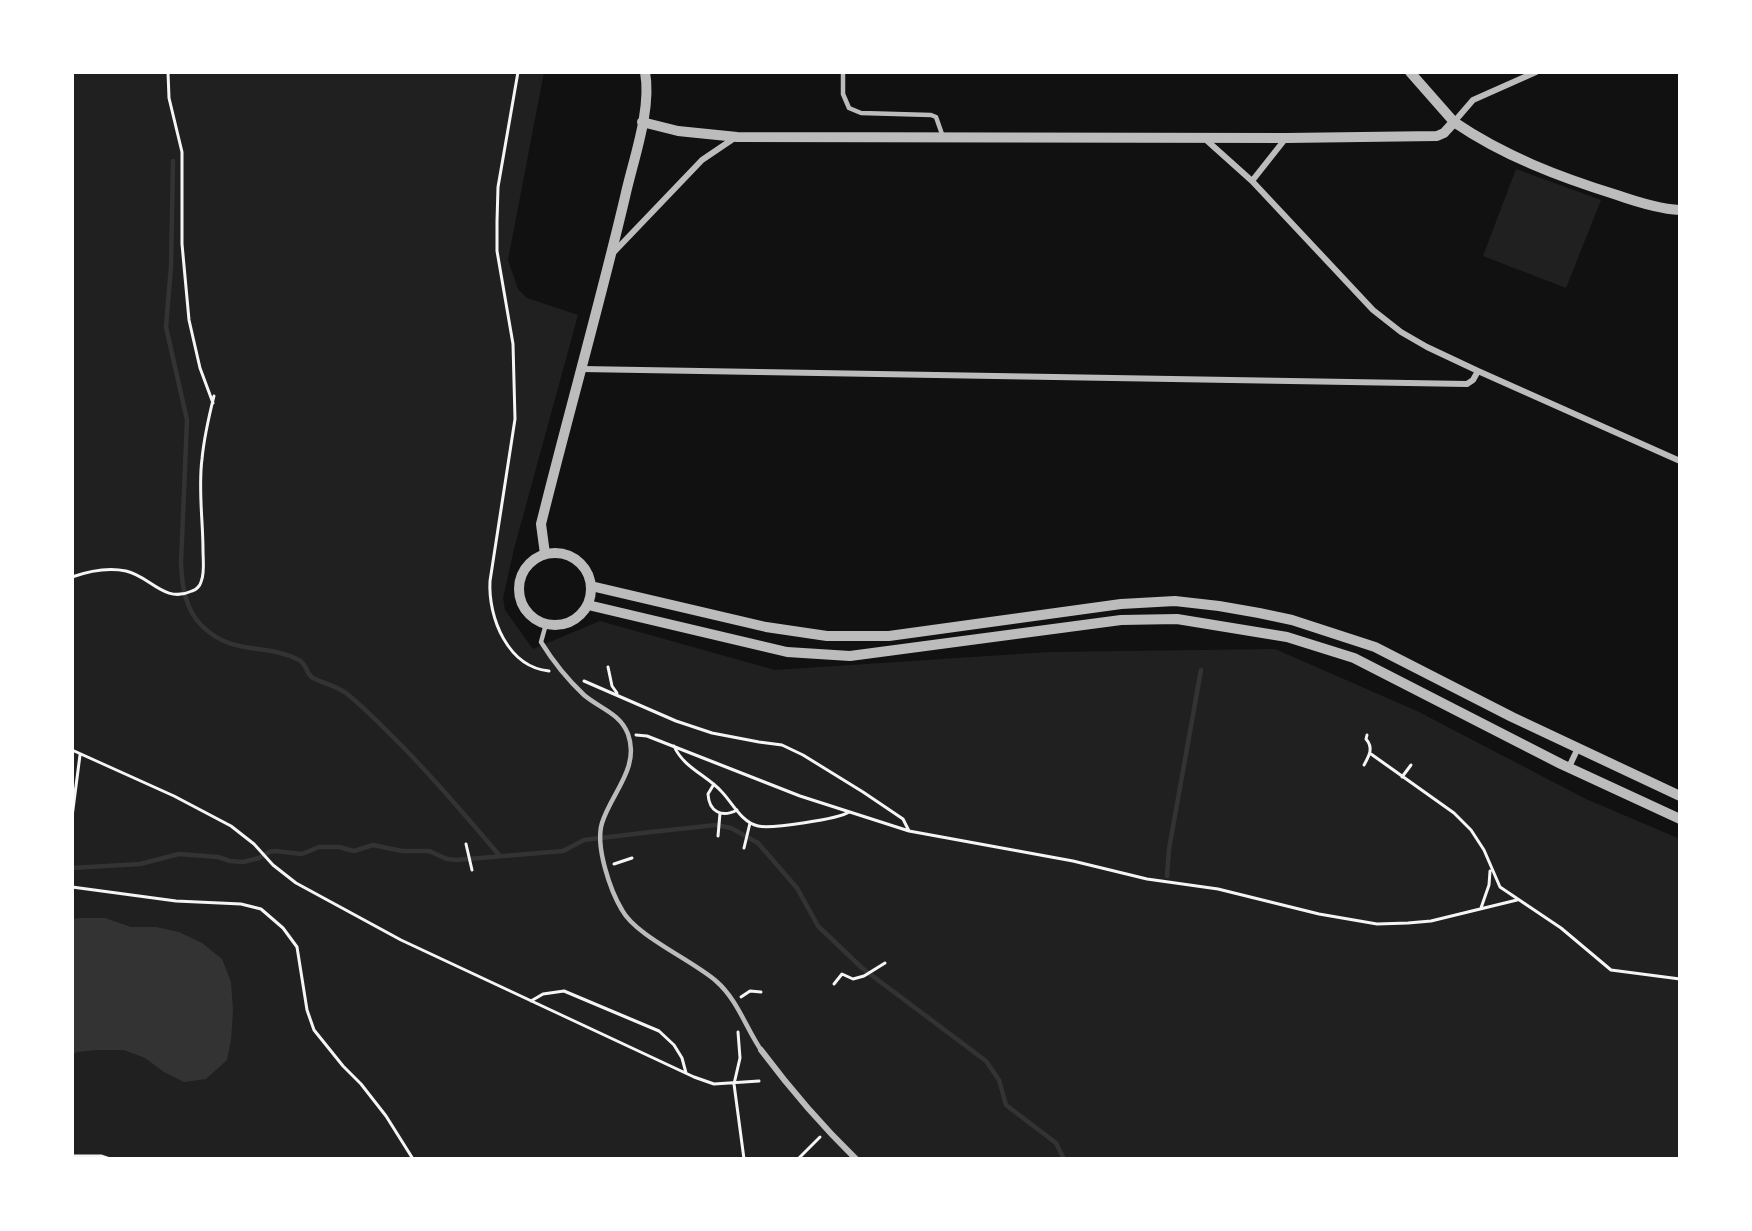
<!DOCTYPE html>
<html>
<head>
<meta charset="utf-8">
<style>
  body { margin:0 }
  #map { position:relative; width:1752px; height:1231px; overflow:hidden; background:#111; font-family:"DejaVu Sans",sans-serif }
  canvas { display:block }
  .frame { position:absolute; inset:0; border:74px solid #fff; pointer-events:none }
</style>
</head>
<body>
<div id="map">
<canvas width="1752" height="1231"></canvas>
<div class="frame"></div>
</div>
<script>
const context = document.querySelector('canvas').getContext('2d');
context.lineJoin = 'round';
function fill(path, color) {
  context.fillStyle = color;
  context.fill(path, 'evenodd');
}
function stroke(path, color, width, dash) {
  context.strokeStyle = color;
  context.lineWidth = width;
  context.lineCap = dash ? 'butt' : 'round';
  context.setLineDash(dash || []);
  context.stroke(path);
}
const green = new Path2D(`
  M72,72H544L508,260L518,289L527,298L578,315L514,549L503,598L505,610L533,649L600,621L775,670L1049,652L1275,649L1417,711L1586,799L1680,839V1159H72Z
  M1516,169L1601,200L1566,288L1483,256Z`);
const water = new Path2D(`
  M80,918H105L131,927H156L179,932L202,943L222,959L231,982L233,1010L231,1040L227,1060L206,1079L184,1082L164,1072L145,1058L124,1050H96L77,1052L72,1055V919Z`);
const stream = new Path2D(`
  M173,161L171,266L166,327L187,420L181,563C182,586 185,609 202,626C234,657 264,642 299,660C307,664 306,674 313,678C323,683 336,686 346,693C360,704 374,718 386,730C427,770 463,813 500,856
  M72,868L140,864L179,854L218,857L230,861L243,862L259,858L269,852L275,851L302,854L319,847H339L354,851L373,845L402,851H429L447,859L456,860L563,851L584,840L651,832L716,825L731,828L758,843L797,888L818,926L862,968L986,1061L999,1080L1006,1105L1056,1143L1064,1159
  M1167,876L1169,849L1201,670`);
const path = new Path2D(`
  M168,72L169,98L182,152V244L189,320L200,368L213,403
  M518,72L498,187L497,221V251L513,344L515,419L490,581C488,618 508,667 549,671
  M72,577C89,571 107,567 126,571C150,576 164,604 192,591C196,590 200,586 201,582C205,573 203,560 203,550C203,520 198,489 202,459C204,438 209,416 214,396
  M608,667L612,686L617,693
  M584,681L676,721L712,733L759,742L782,745L803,755L863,792L903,819L909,831
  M636,735L647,736L800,796L909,831L1073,861L1147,879L1218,889L1319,914L1377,924L1408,923L1431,921L1517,900
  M674,746C683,767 706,775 721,791C732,802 741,822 758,826C771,829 839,819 849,812
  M72,750L174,796L231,826L254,844L273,865L296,883L401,940L694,1077L714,1084L759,1081
  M1371,754L1454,813L1471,830L1484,850L1500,887L1561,928L1611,970L1680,979
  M1364,765C1369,756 1374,748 1366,739L1367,735
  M1402,777L1411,765
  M714,784L708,794C709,812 722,818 737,810
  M72,817L80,755
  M718,836L720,813
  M466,844L472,870
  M744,848L750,823
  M614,864L632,858
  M72,887L176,901L241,904L261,909L283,928L297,947L307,1010L314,1030L343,1066L361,1084L386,1116L413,1159
  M1481,908L1489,885L1490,871
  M834,984L842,974L853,979L864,976L885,963
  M741,997L750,991L761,992
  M531,1001L543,994L564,991L659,1031L674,1045L682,1058L686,1073
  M738,1032L740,1058L734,1084L744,1159
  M72,1156H101L110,1159
  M798,1159L820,1137`);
const service = new Path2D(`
  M843,72V94L849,108L861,113L931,115L936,117L943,137
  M546,624L541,642C554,663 566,678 584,695C599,708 620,713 628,734C640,768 612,792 602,823C595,846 610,890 622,910C636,936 692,960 716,981C737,999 746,1028 761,1050`);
const minor = new Path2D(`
  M1454,122L1473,100L1536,72
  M1204,138L1252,181L1373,310L1401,332L1427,347L1478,371L1680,461
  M1252,181L1286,138
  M613,253L702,160L736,137
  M582,369L1467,384L1473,380L1478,371
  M1569,767L1578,748
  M761,1050C791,1090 820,1124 856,1159`);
const tertiary = new Path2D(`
  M1410,72L1454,122
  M642,122L678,131L737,137L1286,138L1437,136L1444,133L1454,122C1504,156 1559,177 1617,195C1637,202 1659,209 1680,210
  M519 589a36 36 0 1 1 72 0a36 36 0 1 1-72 0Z
  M545,554L541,524C568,415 599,307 625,197C633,160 652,110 645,72
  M591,586L766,627L827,636H889L1121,604L1175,601L1219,606L1259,613L1292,620L1375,647L1512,717L1680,796
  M588,605L787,652L850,656L1121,620L1177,619L1287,637L1354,658L1561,764L1680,819`);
fill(green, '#202020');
fill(water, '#333');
stroke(stream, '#333', 4.5);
stroke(path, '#f5f5f5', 3);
stroke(service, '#bcbcbc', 4.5);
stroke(minor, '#bcbcbc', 6);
stroke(tertiary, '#bcbcbc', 10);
</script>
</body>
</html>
